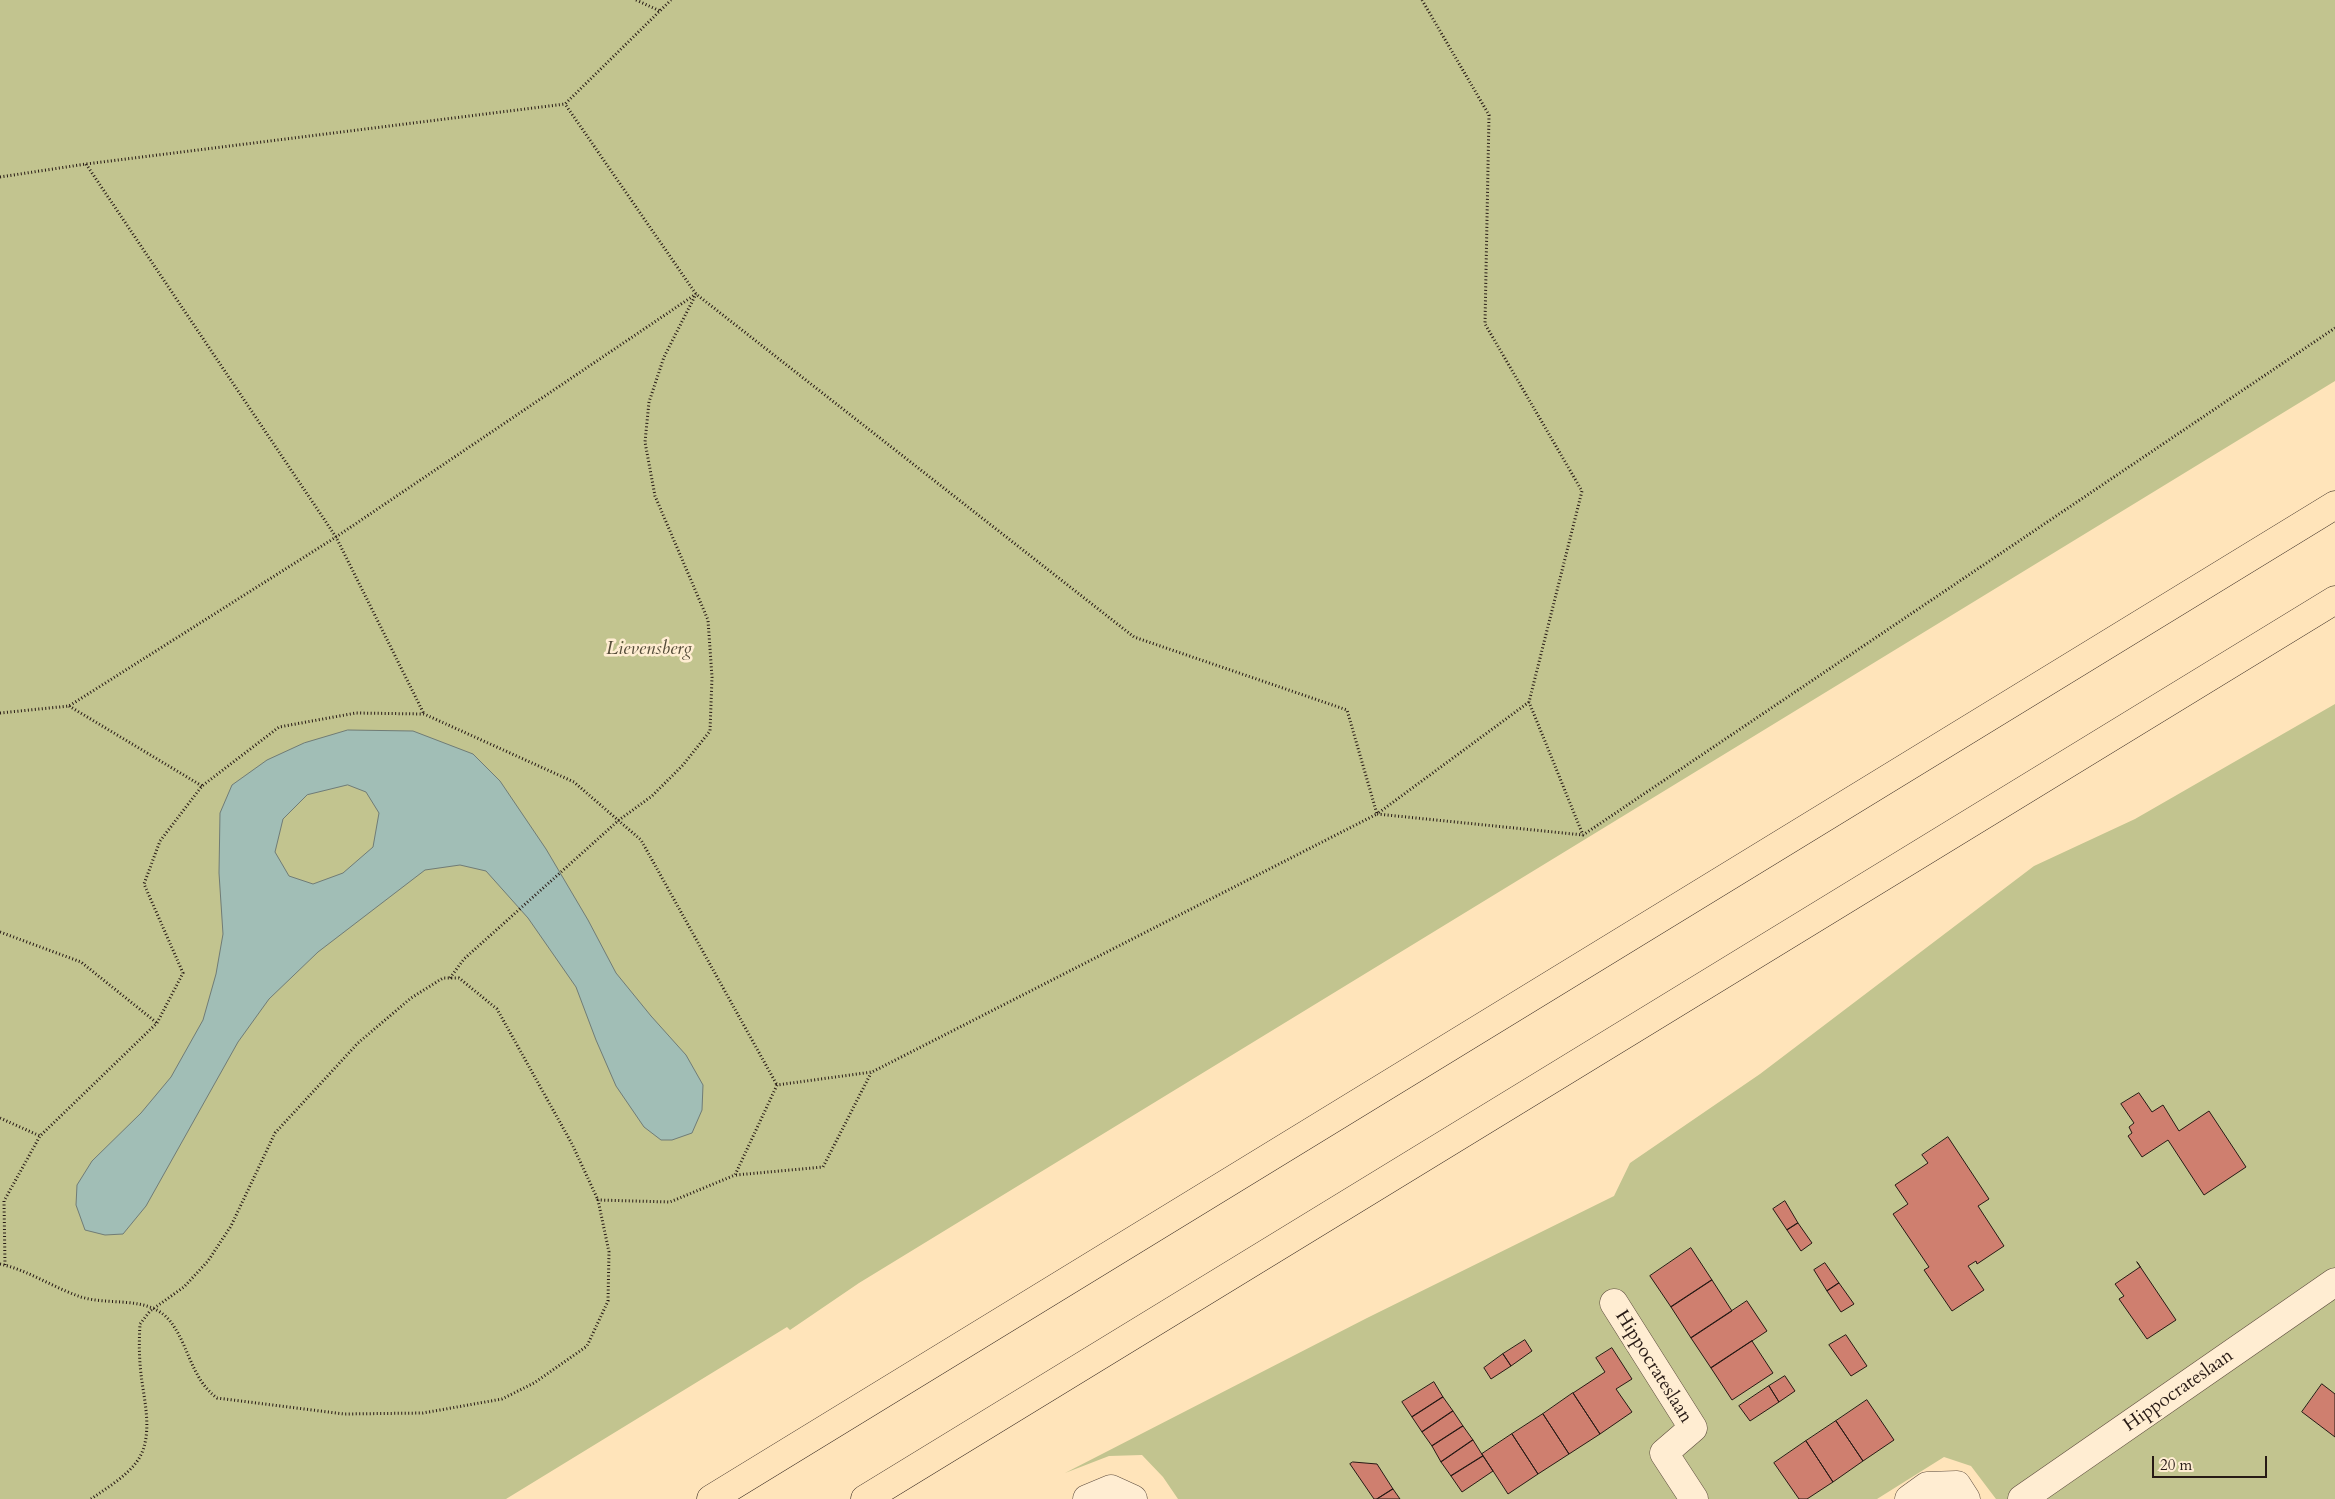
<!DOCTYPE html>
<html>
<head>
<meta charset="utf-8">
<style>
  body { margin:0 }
  #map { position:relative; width:2335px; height:1499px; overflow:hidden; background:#ffe4ba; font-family:Cardo,serif }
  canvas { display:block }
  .scale { position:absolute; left:2152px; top:1456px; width:115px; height:22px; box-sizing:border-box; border:2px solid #271a15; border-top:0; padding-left:6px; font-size:15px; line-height:18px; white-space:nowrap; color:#271a15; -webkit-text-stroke:4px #ffedd2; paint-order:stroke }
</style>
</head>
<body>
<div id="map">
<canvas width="2335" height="1499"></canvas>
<div class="scale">20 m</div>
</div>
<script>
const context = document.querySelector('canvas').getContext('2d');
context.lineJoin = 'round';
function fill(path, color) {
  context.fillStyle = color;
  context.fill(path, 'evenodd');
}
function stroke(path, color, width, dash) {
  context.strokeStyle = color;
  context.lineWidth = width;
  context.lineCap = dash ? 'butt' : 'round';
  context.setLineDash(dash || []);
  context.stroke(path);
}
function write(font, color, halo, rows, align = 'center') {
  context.font = font + ' Cardo,serif';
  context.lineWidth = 5;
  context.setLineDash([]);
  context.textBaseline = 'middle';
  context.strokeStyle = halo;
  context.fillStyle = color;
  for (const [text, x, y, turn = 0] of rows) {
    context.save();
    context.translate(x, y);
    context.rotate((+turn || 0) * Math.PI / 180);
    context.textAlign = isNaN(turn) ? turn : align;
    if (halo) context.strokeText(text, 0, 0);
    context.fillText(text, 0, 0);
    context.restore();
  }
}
const green = new Path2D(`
  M0,0H2335V381L859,1283L790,1330L787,1327L506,1499H0Z
  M2335,704V1499H1996L1971,1466L1944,1457L1877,1499H1178L1163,1477L1142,1455L1109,1456L1065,1473L1367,1318L1614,1196L1630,1163L1760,1074L2034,866L2135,819Z`);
const water = new Path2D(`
  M348,730L413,731L473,754L500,781L546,849L588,920L616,973L651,1016L686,1055L703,1085L702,1110L692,1133L672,1140H661L644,1127L616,1086L596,1040L576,987L528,918L486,871L460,865L425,870L318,952L269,999L238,1042L146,1206L123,1234L105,1235L85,1230L76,1205L77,1185L92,1161L141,1113L171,1077L203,1020L216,974L223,934L219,873L220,813L232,785L267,760L304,743ZM348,785L366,792L379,813L373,847L343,873L313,884L289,876L275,852L283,819L307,795Z`);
const building = new Path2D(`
  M2139,1093L2152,1112L2163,1105L2179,1131L2209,1111L2246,1167L2204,1195L2168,1140L2142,1157L2128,1136L2132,1133L2129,1127L2134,1123L2121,1104Z
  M1948,1137L1989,1199L1978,1206L2004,1246L1977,1264L1976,1261L1968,1266L1984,1290L1952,1311L1924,1270L1929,1267L1893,1214L1908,1204L1895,1185L1928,1163L1922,1155Z
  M1785,1201L1798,1223L1787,1230L1773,1209Z
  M1798,1223L1812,1243L1801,1251L1787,1230Z
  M1691,1248L1712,1280L1671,1307L1650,1276Z
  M2137,1262L2176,1320L2147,1339L2119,1299L2124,1296L2115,1284L2140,1267Z
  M1825,1263L1839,1283L1827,1291L1814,1270Z
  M1712,1280L1732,1311L1691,1338L1671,1307Z
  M1839,1283L1854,1304L1841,1312L1827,1291Z
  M1747,1301L1767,1331L1711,1368L1691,1338Z
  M1846,1335L1867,1366L1851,1376L1829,1345Z
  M1525,1340L1532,1351L1511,1366L1503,1354Z
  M1752,1341L1773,1373L1732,1400L1711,1368Z
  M1612,1348L1632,1379L1616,1389L1632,1412L1600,1434L1573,1393L1605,1372L1596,1358Z
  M1503,1354L1511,1366L1491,1379L1484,1368Z
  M1785,1376L1795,1391L1779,1402L1769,1386Z
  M1434,1382L1443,1397L1412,1417L1402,1402Z
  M2322,1384L2335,1394V1437L2302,1412Z
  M1769,1386L1779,1402L1750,1421L1739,1406Z
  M1573,1393L1600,1434L1569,1454L1543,1414Z
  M1443,1397L1453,1411L1422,1432L1412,1417Z
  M1867,1400L1894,1440L1863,1461L1836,1421Z
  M1453,1411L1463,1426L1432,1446L1422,1432Z
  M1543,1414L1569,1454L1538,1474L1512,1434Z
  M1836,1421L1863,1461L1833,1482L1806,1441Z
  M1463,1426L1473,1440L1441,1462L1432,1446Z
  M1512,1434L1538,1474L1508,1494L1482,1454Z
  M1473,1440L1483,1456L1451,1476L1441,1462Z
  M1806,1441L1833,1482L1807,1499H1799L1774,1463Z
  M1483,1456L1493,1471L1462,1492L1451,1476Z
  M1353,1462L1377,1464L1393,1489L1377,1499H1374L1350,1464Z
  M1393,1489L1400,1499H1377Z`);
const path = new Path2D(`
  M636,0L660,11
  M1422,0L1489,115L1485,324L1582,491L1529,702L1583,835
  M86,164L336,537L424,714
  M0,177L86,164L565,104L671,0
  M1529,702L1377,814L1583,835L2335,328
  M69,706L202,786
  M0,713L69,706L336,537L696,294
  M0,932L81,962L157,1023
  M450,978L464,959L619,820L652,796L683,765L710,731L712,677L708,620L655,496L645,442L649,402L664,357L696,294
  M0,1118L40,1136
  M736,1175L823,1167L871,1073
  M0,1264C28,1270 54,1288 81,1297C110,1306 149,1295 170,1321C189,1345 191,1379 217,1398L344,1414L423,1413L502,1399L534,1383L587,1346L608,1301L609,1252L598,1200L670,1202L735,1175L777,1085L872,1072L1377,814L1347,710L1134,637L696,294L565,104
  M5,1265L4,1201L40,1136L157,1023L183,973L144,884L160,841L202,786L279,727L356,713L424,714L574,782L641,840L777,1085
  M91,1499C107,1488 127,1476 138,1460C154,1435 144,1401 141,1374C139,1357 139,1341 140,1324L150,1311L184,1287L208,1261L231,1226L275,1133L358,1043L411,998L443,978H459L497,1009L572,1144L598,1200`);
const street = new Path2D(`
  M1614,1303L1693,1428L1664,1453L1694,1499
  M1087,1499L1111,1489L1133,1499
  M1909,1499L1927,1486L1957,1485L1966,1499
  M2022,1499L2335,1282`);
const highway = new Path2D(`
  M711,1499L2335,505
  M865,1499L2335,600`);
const parkNames = [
  ["Lievensberg",649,650]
];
const streetNames = [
  ["Hippocrateslaan",1653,1367,58],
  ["Hippocrateslaan",2179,1391,-35]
];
fill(green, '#c2c48f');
fill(water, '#a1beb6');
stroke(water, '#707c76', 1);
fill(building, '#cf7f6f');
stroke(building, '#271a15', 1);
stroke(street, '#5d4c3e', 29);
stroke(highway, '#271a15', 29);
stroke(path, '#271a15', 3, [1, 2.5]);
stroke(street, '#ffedd2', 28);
stroke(highway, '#ffe4ba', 28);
write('italic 19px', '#564d3a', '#ffedd2', parkNames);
write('19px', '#271a15', '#ffedd2', streetNames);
</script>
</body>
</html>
